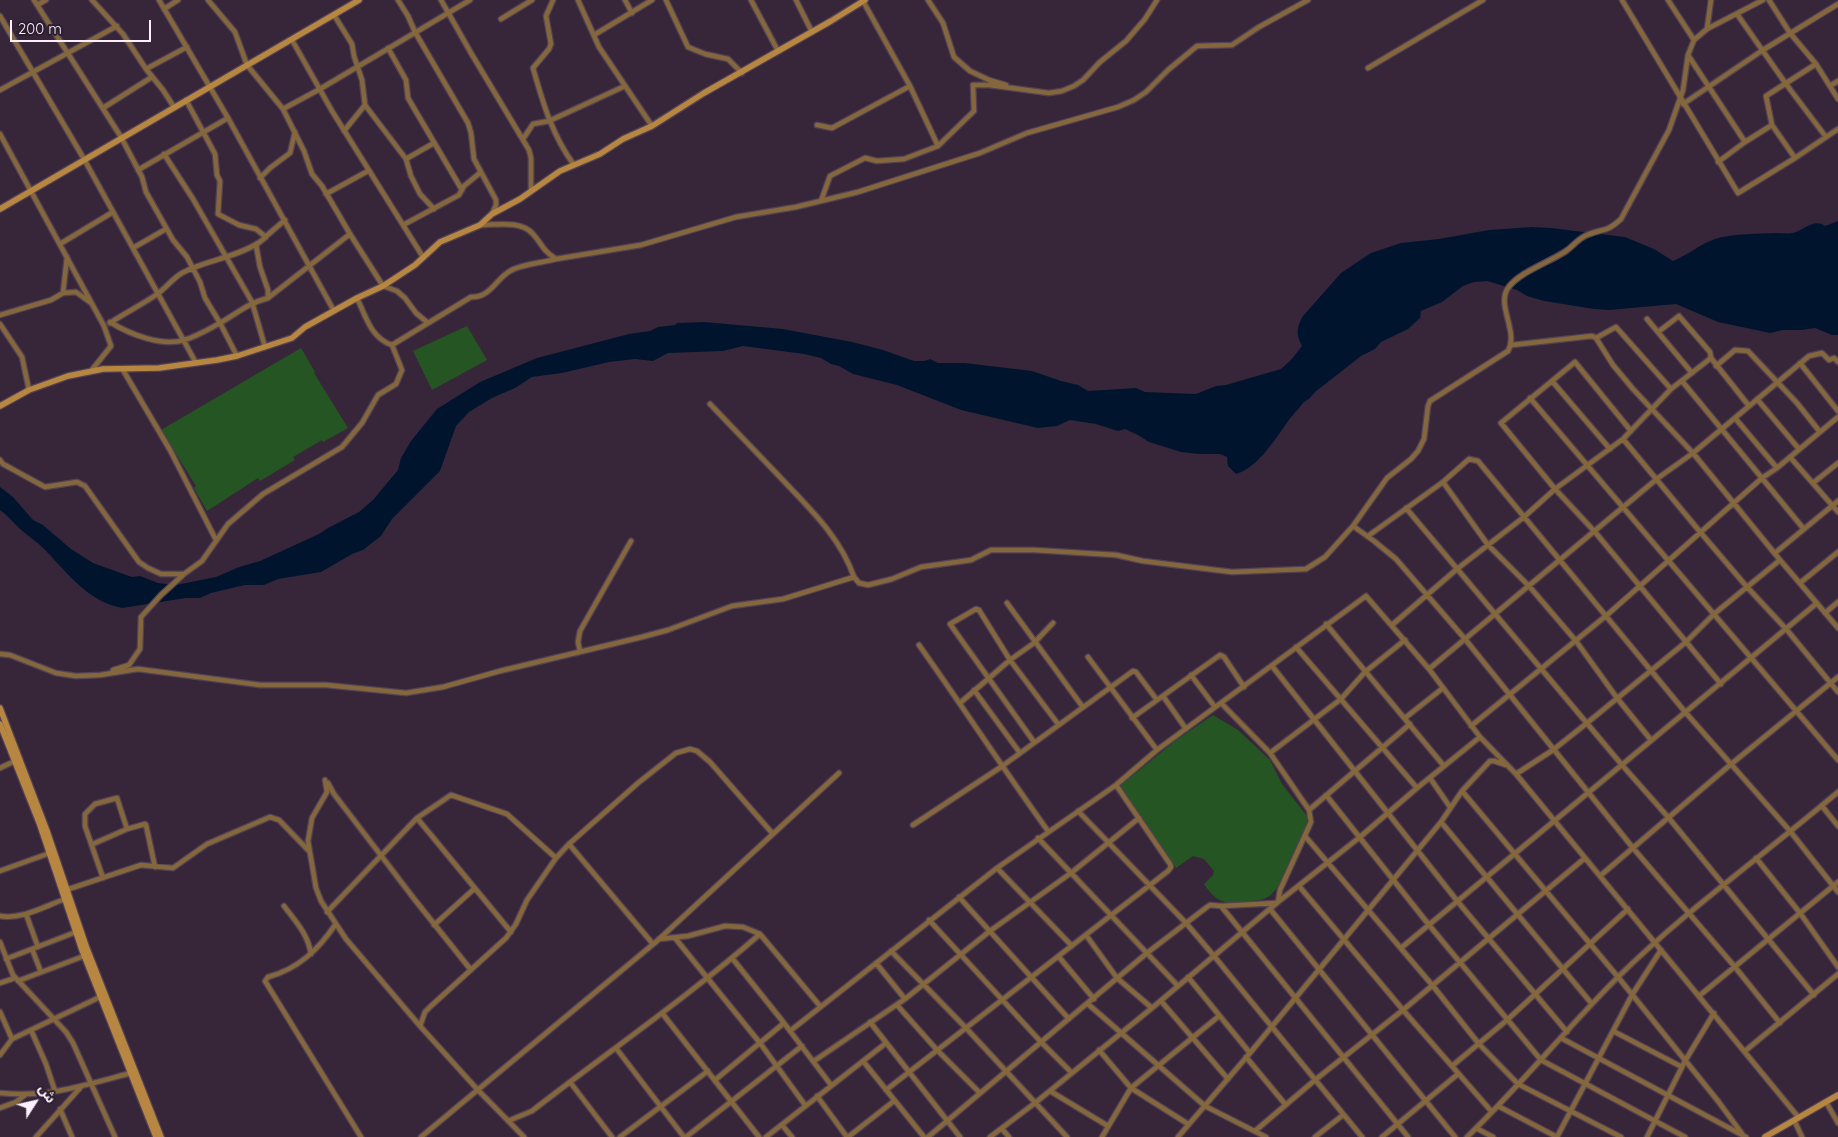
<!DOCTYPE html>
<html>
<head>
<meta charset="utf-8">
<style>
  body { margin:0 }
  #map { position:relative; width:1838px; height:1137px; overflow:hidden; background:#372639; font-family:Quicksand,"Noto Sans Arabic",sans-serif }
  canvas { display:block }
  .north { position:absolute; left:10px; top:1077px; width:50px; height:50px; -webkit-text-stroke:4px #2c1d2f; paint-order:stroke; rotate:55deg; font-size:14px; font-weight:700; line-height:20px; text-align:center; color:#fbf0fc }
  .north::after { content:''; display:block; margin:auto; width:18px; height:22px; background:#fbf0fc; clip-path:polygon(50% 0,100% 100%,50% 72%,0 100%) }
  .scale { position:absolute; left:10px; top:20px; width:141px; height:22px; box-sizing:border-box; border:2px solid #fbf0fc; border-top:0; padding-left:6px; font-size:15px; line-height:18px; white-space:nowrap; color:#fbf0fc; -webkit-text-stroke:4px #2c1d2f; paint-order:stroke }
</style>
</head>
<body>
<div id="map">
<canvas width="1838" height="1137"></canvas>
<div class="north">ش</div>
<div class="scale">200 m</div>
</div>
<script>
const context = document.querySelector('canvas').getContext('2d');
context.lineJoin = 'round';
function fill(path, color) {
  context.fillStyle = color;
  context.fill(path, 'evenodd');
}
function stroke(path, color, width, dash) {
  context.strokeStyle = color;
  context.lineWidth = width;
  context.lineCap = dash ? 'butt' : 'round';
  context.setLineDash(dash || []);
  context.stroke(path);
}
const green = new Path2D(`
  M467,326L487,360L432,390L413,351Z
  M301,348L315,372L314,373L348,428L323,442L322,440L293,457L295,460L260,481L258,478L207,511L194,488L196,486L161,430Z
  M1213,715L1238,730L1270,760L1282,784L1307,816V825C1300,841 1281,893 1266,898C1259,901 1250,901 1242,902C1221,904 1216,901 1204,884L1213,875L1214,871L1204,859L1193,856L1176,868L1120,786L1175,741Z`);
const water = new Path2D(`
  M1838,221V335H1832L1815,328L1802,330H1783L1770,333L1718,322L1676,304L1609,310L1594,309L1544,301L1527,296L1517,290L1487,281L1474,282L1463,286L1442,302L1421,311L1420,318L1408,329L1381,342L1375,349L1361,356L1315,392L1309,399L1304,402C1298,410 1291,416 1286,424C1275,440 1256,469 1236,474L1228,466L1227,457L1220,454H1199L1181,452L1149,442L1138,435L1125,429L1118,431L1096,424L1070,420L1057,426L1038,428L961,410L897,385L853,374L839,366L831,364L821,358L804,354L743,346L723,351L668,353L653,361L635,359L609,362L562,373L532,377L515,388L492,398L469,412L456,426L440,471L392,519L381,536L363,550L352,554L321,572L278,579L264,585H245L211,593L200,598H186L122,608C89,602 68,574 46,551C38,542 26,535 17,526C11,520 7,515 0,510V487L13,497L33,520L43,525L71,549L93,563L132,577L140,576L158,583L176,585L216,577L239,567L260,561L319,534L328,528L359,512L373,500L398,470L401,458L411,441L437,409L480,382L537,358L629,334L650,331L658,327L675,325L677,323L704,322L783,329L852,342L883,350L914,361H924L930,359L938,363H965L1032,371L1061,381L1078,385L1088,391L1136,388L1145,392L1196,394L1216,386L1226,385L1281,369L1291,360L1302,346C1296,335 1296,328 1303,316L1341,273L1371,253L1401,243L1439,239L1489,230L1532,227L1551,228L1625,237L1654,249L1673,261C1688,255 1700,244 1715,239C1735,233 1757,234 1778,233C1783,233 1788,234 1793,233C1804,230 1814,218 1825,226Z`);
const street = new Path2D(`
  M34,0L121,137L142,177L146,192L173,240L187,257L200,282L205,298L220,323L237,356
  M92,0L123,34L146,69L163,90L174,107
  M159,0L228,118L334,311
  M208,0L235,32L247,65L283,109L304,151L312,174L322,186L350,234L383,286L397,291L405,298L416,313L428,323
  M398,0L408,16L415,32L468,123L471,133L474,159L496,200V205L492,214
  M441,0L471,53L529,150L531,158V190
  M553,0L546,16L551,44L549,49L533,68C543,103 552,135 574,165
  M578,0L599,47L652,126
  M625,0L632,13
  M666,0L688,47L705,54L728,59L742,73
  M751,0L778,51
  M796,0L812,32
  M928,0L943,23L954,57L970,71L989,80L1006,85
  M1622,0L1738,193L1795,158L1838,129
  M1668,0L1694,40
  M1769,0L1790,33L1816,64L1838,99
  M863,1L910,86L938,146
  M37,5L46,0
  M164,9L178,0
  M1737,14L1786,84L1826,137
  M334,15L352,44L354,56L362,80L365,105L406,159L411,176L420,194L434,209
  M0,16L84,159L196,363
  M501,19L532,0
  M1707,29L1763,0
  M594,35L652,0
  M292,40L332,111L423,257
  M388,48L406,80L408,98L462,190
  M1688,55L1745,142
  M1368,68L1483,0
  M146,69L187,47
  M1830,86L1838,81
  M0,90L117,26
  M186,100L215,154L217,175L220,181L218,214L239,225L256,229L266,237L256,245L260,267L268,290V298
  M1683,104L1763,50L1838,4
  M103,108L152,77
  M283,109L320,89L470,0
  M817,125L832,128L910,86
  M1772,125L1795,158
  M344,131L365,105
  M0,134L104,326L111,346L91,371
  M523,139L533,124L549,121L625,86
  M164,154L193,199L252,302L265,347
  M406,159L434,143
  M1718,162L1745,142L1772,125L1766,96L1816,64
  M138,170L228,118
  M260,178L270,168L290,153L295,132
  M326,194L368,171
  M821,201L830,176L865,158L877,161L904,159L938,146L974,111L973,85H989L1049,93L1062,91L1074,86L1083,80L1100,62L1126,41L1145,19L1157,0
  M403,225L459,195L464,186L481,172
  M480,225C496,225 521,220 533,234C543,245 541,249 556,259L641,245L736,217L796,207L858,192L980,153L1027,133L1118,107L1134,100L1146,92L1168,70L1197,46L1232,45L1259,27L1308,0
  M264,238L285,220
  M60,244L113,212
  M133,248L166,229
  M63,293L76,292L91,303
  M357,298C366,317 371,338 392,345L471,297C490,298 496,279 510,271C521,264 542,263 556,259
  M0,315L51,300L63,293L67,257
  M1647,319L1692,373
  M110,322C129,334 162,347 184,340C196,337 209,329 220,323C238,313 246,304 268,298L350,234
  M110,323C125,313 141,305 156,295C166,288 172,279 182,273C206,260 235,258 258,243
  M0,324L22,357L29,390
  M1658,332L1679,316L1710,352L1711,358L1749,406
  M1596,338L1613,365L1633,389L1693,453L1780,560L1838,628
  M1512,345L1592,336L1596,338L1616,327L1671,389
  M1800,363L1838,411
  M1716,366L1735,350L1748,351L1797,403L1820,432
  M123,370L170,450L216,540
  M1552,381L1610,449
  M1682,381L1803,528
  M1530,398L1838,760
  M1757,399L1799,449
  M710,404C733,428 756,452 779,476C808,507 840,536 854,577
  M1735,418L1777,468
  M1631,431L1575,362L1501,423L1555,489L1595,532L1721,684
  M1623,439L1701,533L1747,587L1787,630L1838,692
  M1790,457L1838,512
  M0,460L3,464L45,487L77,482L85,486L139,562L148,568L161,574H184L202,561L228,524L263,494L342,447L362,423L378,395L396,384L402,370L392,345
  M1443,482L1488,545L1529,586L1576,641L1617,698L1651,740
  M1813,483L1838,463
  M1406,508L1622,765L1668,817L1814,995
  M1353,526L1374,541L1396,559L1465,639L1633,848L1735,967L1780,1023
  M1368,536L1443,482L1469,459L1478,461L1686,713L1790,831L1838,892
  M1775,553L1838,501
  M1800,583L1838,552
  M1007,603L1082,706
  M1825,613L1838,602
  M1326,624L1444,766
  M1392,625L1457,569L1524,517L1555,489L1623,439L1671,389L1711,358
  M919,645C963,707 1004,770 1048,831
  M1296,647L1417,788
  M580,651L578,642L580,631L631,541
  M0,654L10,655L56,673L76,676L100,675L138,669L260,685H326L406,693L443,687L500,671L642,637L668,630L732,606L783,599L854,577L859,583L868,585L892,579L921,567L971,560L991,550H1034L1116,555L1143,561L1232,572L1306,569L1325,557L1353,526L1387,478L1411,459L1418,451L1424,439L1428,406L1430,401L1508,351C1519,332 1496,305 1508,288C1519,272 1550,262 1566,251C1573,246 1579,238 1587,235C1603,228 1606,233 1621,219L1669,130L1683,90L1688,55L1694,40L1707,29L1711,0
  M1088,657L1157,750
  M1272,666L1458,902L1567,1032
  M1429,669L1658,478L1693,453L1809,356L1822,353L1829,360L1834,358L1838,362
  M113,670L129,665L140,649L141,617L161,595L184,574
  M1191,675L1215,707
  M974,690L1020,753
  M1163,696L1186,729
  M960,703L1010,660L1034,643L1053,623
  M1221,703L1270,753L1309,810
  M1132,718L1220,655L1224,657L1244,687
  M1405,718L1443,688
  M1471,726L1607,615L1762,478L1777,468L1838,417
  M1034,742L950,624L976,609L979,610L1010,660L1058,724
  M1270,753L1341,699L1365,672L1405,640
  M0,768L15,761
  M1516,774L1553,750L1587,723L1686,642L1714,614L1780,560
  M1430,778L1450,807
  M325,780L327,792L312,818L308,841L316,888L321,901L346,939L420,1026L477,1089L524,1137
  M328,783L334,794L415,900L471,970
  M1462,791L1618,977L1718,1101L1743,1135
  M1326,795L1429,925L1541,1060L1685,1137
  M1822,806L1838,826
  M1078,811L1186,923L1214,956L1362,1137
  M417,818L511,932
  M1441,822L1592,1004
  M913,825L1001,767L1133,671L1136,672L1157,700
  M1305,836L1433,986L1479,1044L1518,1084L1621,1137
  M1038,838L1178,986
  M93,844L127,829L145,824L146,825L155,867
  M569,844L653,944
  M1756,858L1800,913L1838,967
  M997,868L1072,946
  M0,871L50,853
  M1600,876L1730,765L1838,677
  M103,878L85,826V814L95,804L117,798L127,829
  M1299,886L1403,1010L1492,1112
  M66,890L141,865L173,868L207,844L270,817L279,820L309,851
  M959,897L1069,1019
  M1278,902L1280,890L1311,822L1309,810L1410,724
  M284,906C296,922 308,934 311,954
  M1221,906L1408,1137
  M1270,909L1455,1137
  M327,912L417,818L451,795L507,814L556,858
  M26,914L38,947
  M0,916C22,920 45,906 65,899
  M929,920L1041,1042L1071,1072
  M335,925C318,950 298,969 268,977L265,981L361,1137
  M434,925L474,889
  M1086,935L1117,978L1152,1008
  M675,938L760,1043L805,1105
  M659,939L688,936L725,926L743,927L760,934L820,1006
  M0,942L13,975L66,1032L73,1043L115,1137
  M1401,948L1817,603
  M32,949L41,972
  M891,951L966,1028L1067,1137
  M1059,957L1094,999
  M732,958L784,1023L831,1085
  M6,959L76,932
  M876,963L905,999
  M1188,977L1250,1053
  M18,981L84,956
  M0,983L15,978
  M1699,996L1838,882
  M1161,1001L1228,1079
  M1088,1004L1205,1106L1266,1137
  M897,1005L937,1050L980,1093
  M0,1012L12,1039
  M662,1013L759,1137
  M870,1022L960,1137
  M420,1026L425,1012L431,1006L506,938L516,924L527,900L556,858L569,844L638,783L676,753L690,749L697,751L710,762L773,834
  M31,1030L46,1064L55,1091
  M790,1031L997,868L1116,785L1157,750L1366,596L1429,669L1480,737L1516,774L1799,1118
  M1613,1031L1682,1067
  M1561,1038L1746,1137
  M616,1048L684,1137
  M1099,1050L1131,1088L1188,1124
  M1745,1051L1838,974
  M0,1055L12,1039L100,997
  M1246,1057L1285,1104
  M814,1061L905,999L990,931L1071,873L1139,818
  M863,1061L924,1137
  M1452,1066L1507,1020L1628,909
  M715,1080L784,1023
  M570,1082L612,1137
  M886,1090L1168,871L1171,867L1170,864L1116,785
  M1050,1091L1108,1126
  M0,1093C47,1098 86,1085 131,1073
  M817,1096L847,1137
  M1826,1102L1838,1123
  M1498,1106L1557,1137
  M0,1108L16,1102L25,1095
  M60,1109L72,1137
  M1794,1120L1802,1137
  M508,1121L532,1111C608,1052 688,997 760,934
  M782,1125L792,1137
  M1476,1128L1493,1137
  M1002,1129L1009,1137
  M1255,1131L1315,1080L1403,1010L1585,858
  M36,1137L80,1088
  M421,1137L657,941L839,773
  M620,1137L708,1071
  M686,1137L802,1046
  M766,1137L886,1043
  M848,1137L894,1101
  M928,1137L1147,953L1207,907L1210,905L1221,906L1276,903
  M990,1137L1035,1103L1152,1008L1278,902L1360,837L1417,788L1480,737
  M1102,1137L1131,1088L1219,1016
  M1178,1137L1250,1053L1441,822L1462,791L1490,761H1494L1506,765
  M1315,1137L1343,1115
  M1382,1137L1458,1074
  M1467,1137C1520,1086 1566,1029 1618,977C1686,910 1765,854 1838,792
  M1557,1137L1632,995L1661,950
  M1647,1137L1685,1061L1714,1013`);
const secondary = new Path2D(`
  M0,209L359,0
  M0,406L29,390L68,376L103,369L159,368L217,360L237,356L292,338L305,327L357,298L383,286L415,265L440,242L480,225L492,214L520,199L560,171L600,154L623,139L652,126L704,93L831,21L865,0
  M0,708L47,831L86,946L161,1137
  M0,724L40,825L82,950L156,1137
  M1765,1137L1838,1095`);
fill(green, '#255523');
fill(water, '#00152d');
stroke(street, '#524254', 7);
stroke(secondary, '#524254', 8);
stroke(street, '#85673d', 4.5);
stroke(secondary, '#b78640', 5.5);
</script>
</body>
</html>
